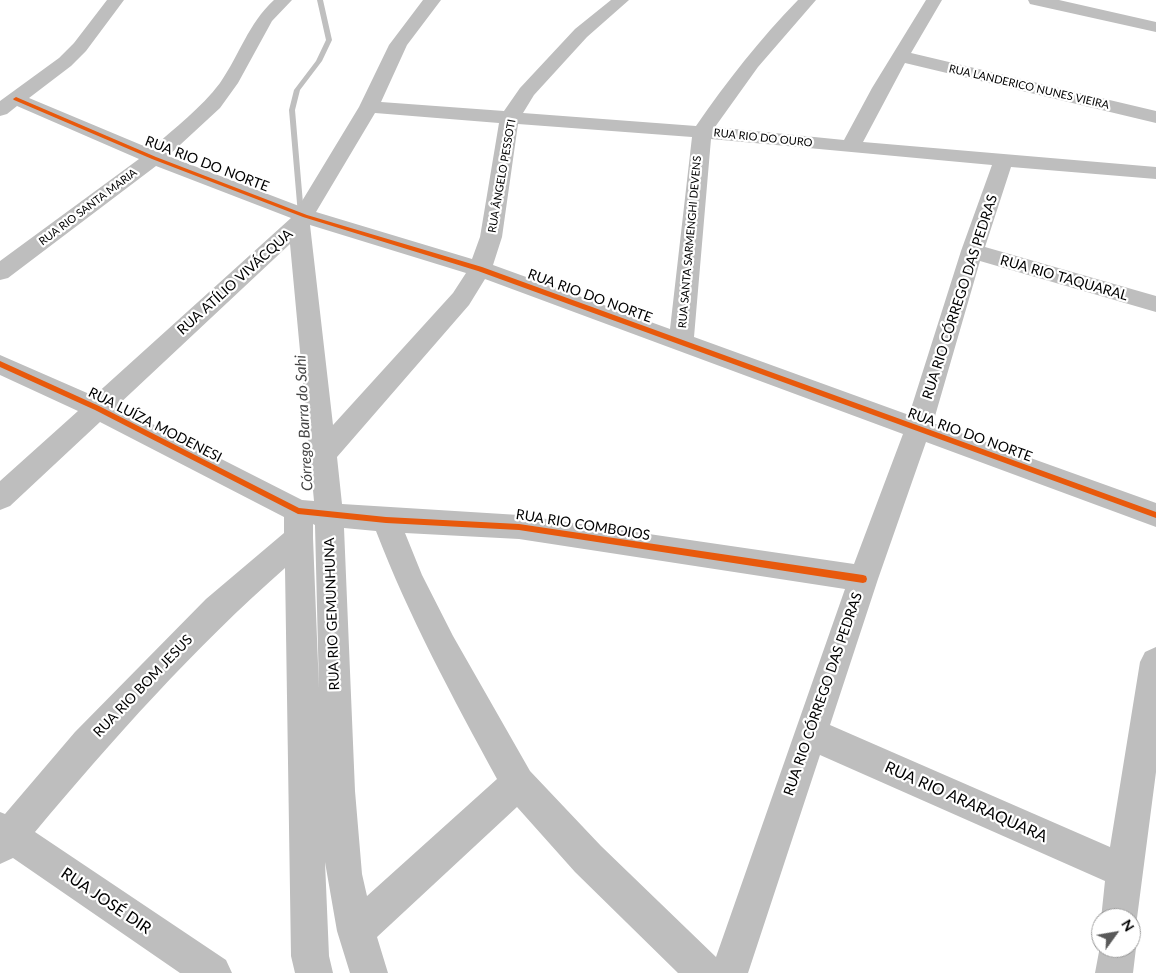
<!DOCTYPE html>
<html>
<head>
<meta charset="utf-8">
<style>
  body { margin:0 }
  #map { position:relative; width:1156px; height:973px; overflow:hidden; background:#fff; font-family:Lato,sans-serif }
  canvas { display:block }
  .north { position:absolute; left:1091px; top:908px; width:50px; height:50px; box-sizing:border-box; background:#fff; border:1px solid #999; border-radius:50%; rotate:58deg; font-size:14px; font-weight:700; line-height:20px; text-align:center; color:#000 }
  .north::after { content:''; display:block; margin:auto; width:18px; height:22px; background:#595959; clip-path:polygon(50% 0,100% 100%,50% 72%,0 100%) }
</style>
</head>
<body>
<div id="map">
<canvas width="1156" height="973"></canvas>
<div class="north">N</div>
</div>
<script>
const context = document.querySelector('canvas').getContext('2d');
context.lineJoin = 'round';
function fill(path, color) {
  context.fillStyle = color;
  context.fill(path, 'evenodd');
}
function write(font, color, halo, rows, align = 'center') {
  context.font = font + ' Lato,sans-serif';
  context.lineWidth = 4.5;
  context.setLineDash([]);
  context.textBaseline = 'middle';
  context.strokeStyle = halo;
  context.fillStyle = color;
  for (const [text, x, y, turn = 0] of rows) {
    context.save();
    context.translate(x, y);
    context.rotate((+turn || 0) * Math.PI / 180);
    context.textAlign = isNaN(turn) ? turn : align;
    if (halo) context.strokeText(text, 0, 0);
    context.fillText(text, 0, 0);
    context.restore();
  }
}
const stream = new Path2D(`
  M317,0H323L332,40L322,61L300,90L295,110L304,215L301,217L298,215L289,110L294,90L316,61L326,40Z`);
const minor = new Path2D(`
  M107,0H124L86,51L71,66L29,98L151,149C175,128 201,108 220,83C240,54 248,24 274,0H292L272,21L238,83L220,108L168,156L299,206L359,107L389,45L423,0H441L407,45L381,102L504,111L520,88L575,29L611,0H629L587,37L534,95L523,113L696,126C727,81 760,39 798,0H816L758,67L715,127L844,140L872,88L926,0H942L911,53L1156,111V123L905,63L863,142L1156,167V179L1011,167L985,247L1156,296V312L980,261L933,423L1156,503V527L926,442L878,579L830,725L1110,847L1140,662L1145,652L1156,647V772L1137,918L1132,931L1131,918L1101,919L1105,881L820,755L748,973H678L575,872L517,807L377,937L388,973H350L337,931L325,862L329,956L333,973H295L291,956L285,568C194,648 113,739 35,832L226,960L232,973H180L13,858L0,864V812L5,814L75,732L206,599L284,533V517L100,422L10,506L0,510V481L78,411L0,375V355L94,396L291,218L156,166L8,278L0,280V261L139,159L17,106L7,114L0,116V101L59,58L74,43ZM375,113L499,123L480,237L472,259L316,212ZM518,124L692,137L670,329L493,265L502,237ZM711,139L992,165L961,251L909,415L694,337ZM310,225L466,273L453,293L333,425ZM290,244L314,501L302,500L117,406ZM485,279L903,434L854,564L519,515L342,504L337,457L469,305ZM313,524L315,525L319,689L313,538ZM344,528L376,531C409,617 453,698 497,779L367,896L362,874L355,791ZM405,533L519,539L845,589L716,957L601,846L530,771L453,636L422,575Z
  M1028,0H1059L1156,22V32L1030,4Z
  M1131,936L1136,948L1133,973H1095L1101,941V948H1131Z`);
const cycleway = new Path2D(`
  M16,97L156,157L307,215L482,267L1156,512V518L478,271L303,217L152,159L14,100L13,99Z
  M0,361L99,406L299,508L386,517L519,524L863,575L866,576L867,579L866,582L863,583L519,530L386,523L298,514L95,410L0,367Z`);
const farStreetnames = [
  ["RUA LANDERICO NUNES VIEIRA",1029,87,13],
  ["RUA RIO DO OURO",763,138,6],
  ["RUA ÂNGELO PESSOTI",502,176,-80],
  ["RUA RIO SANTA MARIA",88,207,-37],
  ["RUA SANTA SARMENGHI DEVENS",690,242,-85]
];
const streetNames = [
  ["RUA RIO DO NORTE",207,164,21],
  ["RUA RIO TAQUARAL",1064,278,16],
  ["RUA ATÍLIO VIVÁCQUA",235,282,-42],
  ["RUA RIO DO NORTE",590,296,20],
  ["RUA RIO CÓRREGO DAS PEDRAS",960,297,-72],
  ["RUA LUÍZA MODENESI",155,425,27],
  ["RUA RIO DO NORTE",970,435,20],
  ["RUA RIO COMBOIOS",583,525,9],
  ["RUA RIO GEMUNHUNA",332,614,-92],
  ["RUA RIO BOM JESUS",143,686,-46],
  ["RUA RIO CÓRREGO DAS PEDRAS",823,694,-71]
];
const waterNames = [
  ["Córrego Barra do Sahi",304,423,-93]
];
const nearStreetnames = [
  ["RUA RIO ARARAQUARA",966,802,24],
  ["RUA JOSÉ DIR",106,901,34]
];
fill(stream, '#bfbfbf');
fill(minor, '#bebebe');
fill(cycleway, '#e8590c');
write('11px', '#000', '#fff', farStreetnames);
write('14px', '#000', '#fff', streetNames);
write('italic 15px', '#444', '#fff', waterNames);
write('16px', '#000', '#fff', nearStreetnames);
</script>
</body>
</html>
